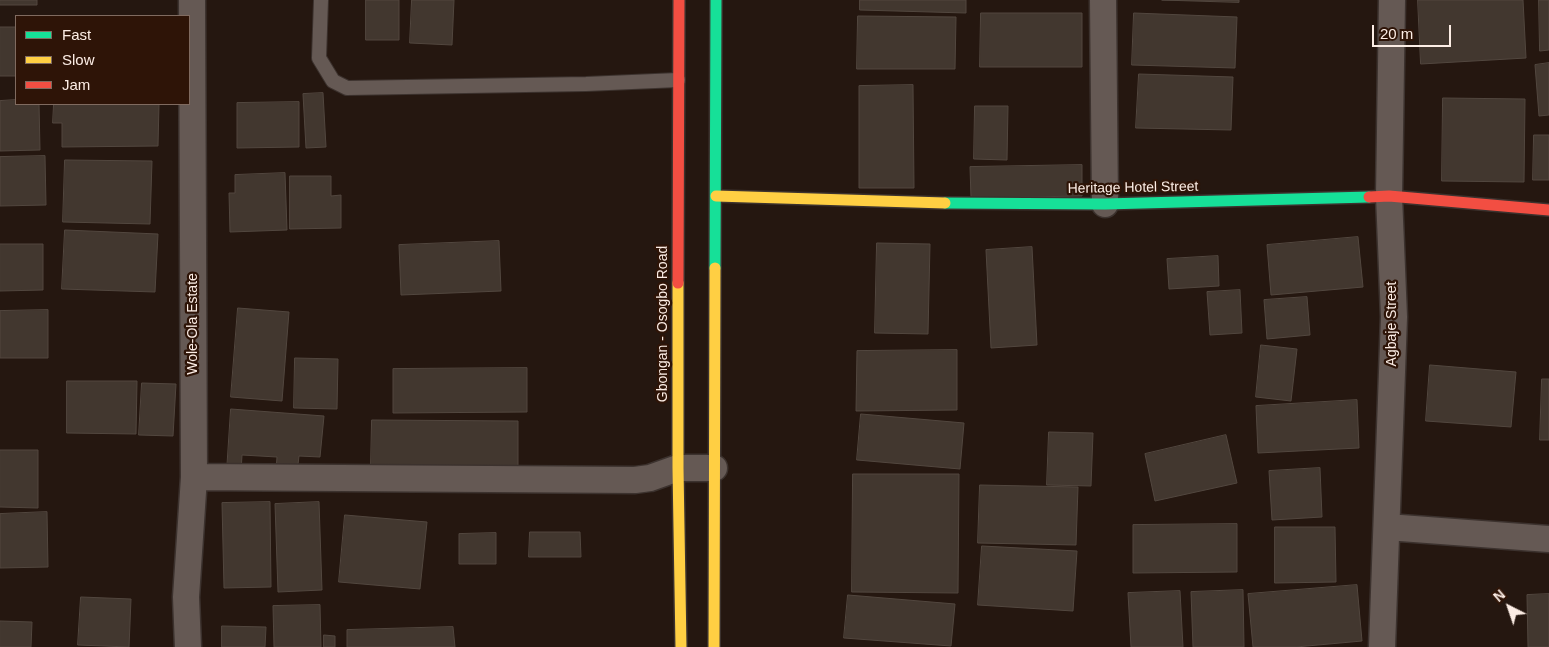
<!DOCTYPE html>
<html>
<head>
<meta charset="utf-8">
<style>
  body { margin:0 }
  #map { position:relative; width:1549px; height:647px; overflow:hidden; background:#251710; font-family:Helvetica,sans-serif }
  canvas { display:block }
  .legend { position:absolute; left:15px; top:15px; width:175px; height:90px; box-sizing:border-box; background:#2e1407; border:1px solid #806b60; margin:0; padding:6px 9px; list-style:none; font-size:15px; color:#fcede5 }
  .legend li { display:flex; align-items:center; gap:10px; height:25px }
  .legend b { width:25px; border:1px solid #806b60 }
  .north { position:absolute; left:1484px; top:582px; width:50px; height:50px; -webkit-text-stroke:4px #2e1407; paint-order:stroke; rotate:319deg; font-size:14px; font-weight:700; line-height:20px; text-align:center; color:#fcede5 }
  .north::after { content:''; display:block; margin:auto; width:18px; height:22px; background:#fcede5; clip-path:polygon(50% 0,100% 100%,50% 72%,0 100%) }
  .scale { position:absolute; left:1372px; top:25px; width:79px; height:22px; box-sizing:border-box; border:2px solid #fcede5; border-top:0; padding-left:6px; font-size:15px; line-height:18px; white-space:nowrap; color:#fcede5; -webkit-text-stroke:4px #2e1407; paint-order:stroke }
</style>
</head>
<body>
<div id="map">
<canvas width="1549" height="647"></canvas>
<ul class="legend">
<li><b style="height:6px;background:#16e098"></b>Fast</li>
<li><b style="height:6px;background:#ffcf43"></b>Slow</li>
<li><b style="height:6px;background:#f24e42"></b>Jam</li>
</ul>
<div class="north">N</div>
<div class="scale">20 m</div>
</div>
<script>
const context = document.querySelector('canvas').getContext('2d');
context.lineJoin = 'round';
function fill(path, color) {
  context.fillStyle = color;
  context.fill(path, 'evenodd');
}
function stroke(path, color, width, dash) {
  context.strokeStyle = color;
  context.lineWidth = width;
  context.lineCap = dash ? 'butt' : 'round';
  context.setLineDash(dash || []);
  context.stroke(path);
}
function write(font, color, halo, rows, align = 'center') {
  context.font = font + ' Helvetica,sans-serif';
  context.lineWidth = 4.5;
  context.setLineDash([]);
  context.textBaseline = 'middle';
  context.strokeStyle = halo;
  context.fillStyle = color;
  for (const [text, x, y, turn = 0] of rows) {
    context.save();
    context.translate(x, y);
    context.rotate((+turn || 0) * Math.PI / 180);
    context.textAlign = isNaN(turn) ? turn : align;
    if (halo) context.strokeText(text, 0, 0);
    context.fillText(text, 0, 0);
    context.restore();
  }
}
const building = new Path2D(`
  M0,0H37V5H0Z
  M366,0H399V40H366Z
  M412,0H454L452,45L410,43Z
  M860,0H966V13L860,10Z
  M1162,0H1239V2Z
  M1418,0H1523L1526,58L1421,64Z
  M1539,0H1549V50L1540,51Z
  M981,13H1082V67H980Z
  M1134,13L1237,17L1235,68L1132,65Z
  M858,16L956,17L955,69H857Z
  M0,27H16V76H0Z
  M1549,63V115L1539,116L1535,65Z
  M1139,74L1233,77L1231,130L1136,128Z
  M913,85L914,188H859V86Z
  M323,93L326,147L306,148L303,94Z
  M1443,98L1525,99L1524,182L1442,181Z
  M16,100V104H39L40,150L0,151V101Z
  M299,102V147L237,148V103Z
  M54,104H159L158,146L62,147V123H53Z
  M975,106H1008L1007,160L974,159Z
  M1534,135H1549V180H1533Z
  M45,156L46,205L0,206V157Z
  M65,160L152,161L150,224L63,222Z
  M1082,165V196L971,198L970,167Z
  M285,173L287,230L230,232L229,193H235V175Z
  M290,176H331V196L341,195V228L290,229Z
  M65,230L158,234L155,292L62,289Z
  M1358,237L1363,287L1271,295L1267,245Z
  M499,241L501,291L401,295L399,245Z
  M877,243L930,244L928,334L875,333Z
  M0,244H43V290L0,291Z
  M1032,247L1037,345L991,348L986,250Z
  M1218,256L1219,286L1169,289L1167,259Z
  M1240,290L1242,333L1210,335L1207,292Z
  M1307,297L1310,335L1267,339L1264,300Z
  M238,308L289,312L282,401L231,397Z
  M48,310V358H0V311Z
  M1261,345L1297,349L1291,401L1256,397Z
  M957,350V410L856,411L857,351Z
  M295,358L338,359L337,409L294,408Z
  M1430,365L1516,372L1511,427L1426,421Z
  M527,368V412L393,413V369Z
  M1542,379H1549V440H1540Z
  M67,381H137L136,434L67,433Z
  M142,383L176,384L173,436L139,435Z
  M1357,400L1359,448L1258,453L1256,406Z
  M231,409L324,416L320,457L299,456L297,473L276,471L277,457L242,455L241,472L227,471Z
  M861,414L964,423L960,469L857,460Z
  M372,420L518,421V466L371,465Z
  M1049,432L1093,433L1091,486L1047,485Z
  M1226,435L1237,483L1155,501L1145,454Z
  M0,450H38V508L0,507Z
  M1320,468L1322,517L1272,520L1269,471Z
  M853,474H959L958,593L852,592Z
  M980,485L1078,487L1076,545L978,543Z
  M270,502L271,587L224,588L222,503Z
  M319,502L322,590L278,592L275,504Z
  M47,512L48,567L0,568V514Z
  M345,515L427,522L420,589L339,582Z
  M1237,524V572L1133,573V525Z
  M1275,527H1335L1336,582L1275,583Z
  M530,532H580L581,557H529Z
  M496,533V564H459V534Z
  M982,546L1077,551L1073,611L978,605Z
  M1357,585L1362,641L1296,647H1253L1248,594Z
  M1243,590L1244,647H1193L1191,592Z
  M1180,591L1183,647H1131L1128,593Z
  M1549,594V647H1528L1527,595Z
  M848,595L955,604L951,646L844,638Z
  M81,597L131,599L129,647L78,645Z
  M320,605L321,647H274L273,606Z
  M0,621L32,622L31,647H0Z
  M222,626L266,627L265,647H222Z
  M453,627L455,647H347V630Z
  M324,635L335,636V647H324Z`);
const lane = new Path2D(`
  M321,0L319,58L333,81L347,88L586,84L678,80`);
const street = new Path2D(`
  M1103,0L1105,204
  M194,477L635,480L650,478L678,468H714
  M1387,527L1549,539
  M188,647L186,597L194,477L192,0
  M1382,647L1394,317L1389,196L1392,0`);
const fast = new Path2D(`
  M945,203L1105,204L1369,197
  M715,268L716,0`);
const slow = new Path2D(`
  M716,196L945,203
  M678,283V468L681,647
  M714,647L715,268`);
const jam = new Path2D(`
  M1369,197L1389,196L1549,210
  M678,283L679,0`);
const streetNames = [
  ["Heritage Hotel Street",1133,188,-1],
  ["Wole-Ola Estate",193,324,-90],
  ["Gbongan - Osogbo Road",663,324,-90],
  ["Agbaje Street",1392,324,-90]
];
fill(building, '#42372f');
stroke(building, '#52473f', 1);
stroke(lane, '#3c322e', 16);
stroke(street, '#3c322e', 29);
stroke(fast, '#3c322e', 14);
stroke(slow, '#3c322e', 14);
stroke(jam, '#3c322e', 14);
stroke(lane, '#655954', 14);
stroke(street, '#655954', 26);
stroke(fast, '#16e098', 11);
stroke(slow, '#ffcf43', 11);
stroke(jam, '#f24e42', 11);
write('14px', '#fcede5', '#2e1407', streetNames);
</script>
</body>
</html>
